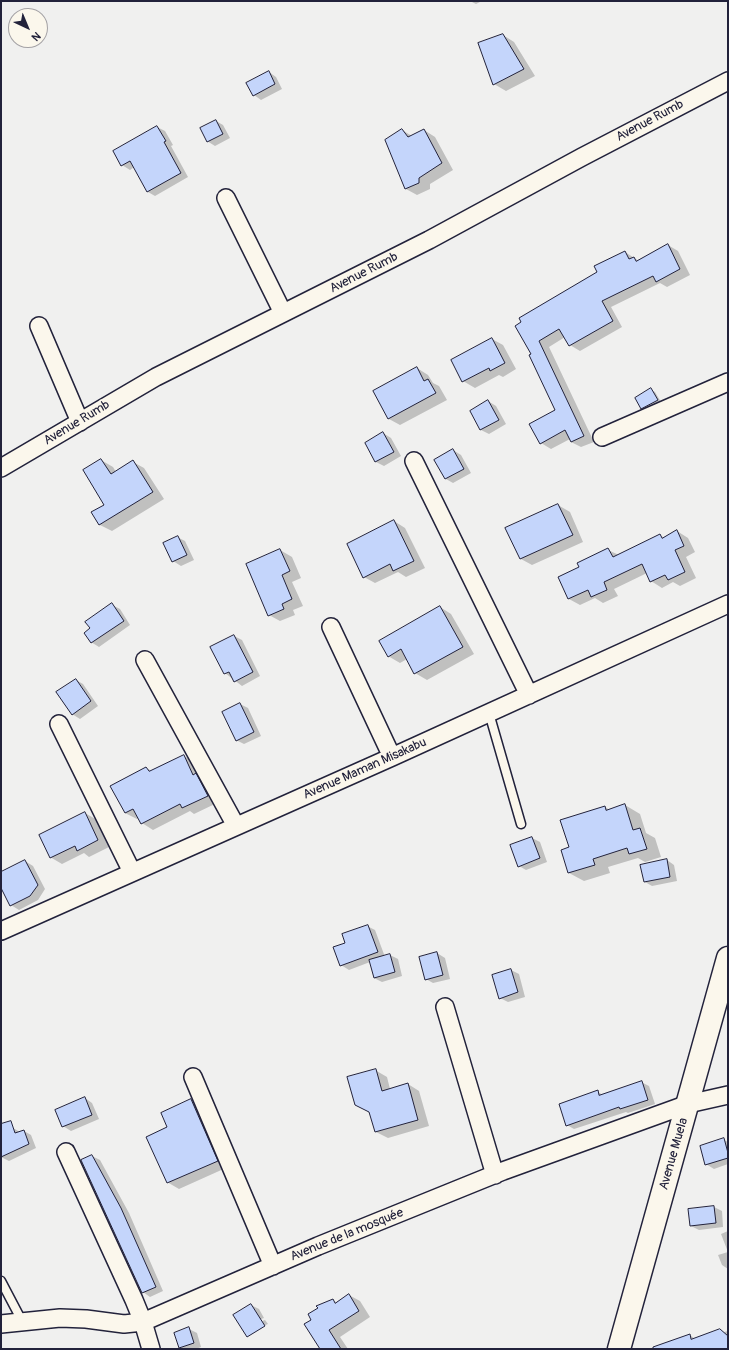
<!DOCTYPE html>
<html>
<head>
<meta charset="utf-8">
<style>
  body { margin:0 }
  #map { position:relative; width:729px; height:1350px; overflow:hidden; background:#f0f0ef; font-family:Pangolin,sans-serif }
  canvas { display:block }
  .frame { position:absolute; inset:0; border:2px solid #22223b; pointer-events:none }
  .north { position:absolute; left:8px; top:8px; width:40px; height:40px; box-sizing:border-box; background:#fbf7ec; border:1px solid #a4a2a5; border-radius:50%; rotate:136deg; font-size:11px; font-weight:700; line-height:16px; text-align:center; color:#22223b }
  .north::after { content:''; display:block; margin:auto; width:14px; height:18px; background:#22223b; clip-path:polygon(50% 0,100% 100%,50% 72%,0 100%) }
</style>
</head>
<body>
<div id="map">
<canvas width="729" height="1350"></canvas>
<div class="frame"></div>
<div class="north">N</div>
</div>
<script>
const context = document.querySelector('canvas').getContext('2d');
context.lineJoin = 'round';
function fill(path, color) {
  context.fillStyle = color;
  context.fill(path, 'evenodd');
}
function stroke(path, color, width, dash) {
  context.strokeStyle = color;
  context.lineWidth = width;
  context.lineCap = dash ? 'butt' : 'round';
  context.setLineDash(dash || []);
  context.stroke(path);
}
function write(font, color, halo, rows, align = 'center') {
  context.font = font + ' Pangolin,sans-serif';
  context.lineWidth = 3;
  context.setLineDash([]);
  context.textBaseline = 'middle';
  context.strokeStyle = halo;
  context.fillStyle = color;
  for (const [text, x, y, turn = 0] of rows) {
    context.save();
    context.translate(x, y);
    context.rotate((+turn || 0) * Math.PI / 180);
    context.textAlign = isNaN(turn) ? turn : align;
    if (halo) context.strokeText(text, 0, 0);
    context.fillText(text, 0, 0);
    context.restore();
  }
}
const shadow = new Path2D(`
  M470,1H482L476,4Z
  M503,35L514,42L535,76L506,91L494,84Z
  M269,72L276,77L282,89L261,100L254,95Z
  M216,121L223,125L230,138L215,146L207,141Z
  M157,127L165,131L173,145L171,146L188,177L155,196L148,192L134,167L130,170L122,165L114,152Z
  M402,130L412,136L424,130L435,137L453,170L430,184V189L417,195L406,189Z
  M668,245L678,251L690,275L667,287L660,283L611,307L622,327L580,351L570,345L565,337L549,347L594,442L581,447L571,442L570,439L551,449L541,443L557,410L532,355L516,326L598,272L625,252L639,261Z
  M492,339L503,345L516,369L503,377L499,375L475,388L463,381L452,360Z
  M417,368L428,375L433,383L439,386L447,400L400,425L389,419L374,392Z
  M651,390L655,392L661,402L646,410L642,408Z
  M488,401L496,406L506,424L489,434L481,430L471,411Z
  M383,433L391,438L401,456L384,466L376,462L366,443Z
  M453,450L461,455L471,473L453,483L446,479Z
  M101,460L113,467L116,472L133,462L144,468L164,499L112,531L100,525L93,513L106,505Z
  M558,505L570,512L583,542L532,565L521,559L507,529Z
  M394,521L405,528L425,568L406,577L398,572L375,583L364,577Z
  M677,531L688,538L695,552L686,557L696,578L680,586L673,582L662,588L651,581L647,573L614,589L618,596L603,603L595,598L580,605L569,599L580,568L608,550L619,555L660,535L664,538Z
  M177,537L185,541L194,560L181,566L173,561Z
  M280,550L292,557L301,578L292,582L303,606L293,610L295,615L280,621L269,615Z
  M112,605L120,609L130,625L99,647L91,642Z
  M440,607L451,614L474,654L427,680L415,673L407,659L400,663L388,656Z
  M234,636L242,640L260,676L242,686L225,673Z
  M76,680L83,684L98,706L80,719L72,714Z
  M240,704L248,708L261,736L244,744L236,740Z
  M184,756L195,762L219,802L194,814L190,811L153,830L142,823L139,818L137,819L125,813L146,768L152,771Z
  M625,805L640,814L646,833L655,838L661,857L645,862L638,858L608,867L610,873L584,881L569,873L570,848L605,807L610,810Z
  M85,813L97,820L109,847L89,857L84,853L62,864L50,857Z
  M532,838L540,842L547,862L526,870L519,866Z
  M667,860L674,865L677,881L652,886L645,882Z
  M25,861L33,866L45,889L38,900L19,910L11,905L1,885V873Z
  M367,926L375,930L385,957L390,955L398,959L402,976L382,982L374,978L370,962L349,970L341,965L346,943Z
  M437,953L445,958L450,979L433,983L426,979Z
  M511,970L519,974L525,997L508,1002L500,998Z
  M375,1070L387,1077L390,1089L408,1084L419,1091L429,1126L388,1138L376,1132L371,1113L356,1105Z
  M641,1082L649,1086L655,1104L628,1113L626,1112L574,1129L567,1125L598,1092L603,1095Z
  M85,1098L92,1103L99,1119L71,1131L63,1126Z
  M191,1100L203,1107L228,1167L179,1189L167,1182L168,1128Z
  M13,1128L20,1132L24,1131L31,1135L36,1148L9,1161L1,1157V1133Z
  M724,1140L728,1142V1164L714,1169L706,1164Z
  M92,1156L100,1160L129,1213L163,1291L150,1297L143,1292Z
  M714,1207L722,1211L723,1227L699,1230L691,1226Z
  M728,1231V1269L722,1265L718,1255L728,1252L721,1234Z
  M349,1295L360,1301L370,1317L340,1337L348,1349H321L313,1320L333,1300L337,1303Z
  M251,1305L259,1309L264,1318L244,1325V1327L265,1320L268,1324L250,1331L242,1326L235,1315Z
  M189,1329L197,1333L201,1347L196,1349H183L180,1347Z
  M720,1330L724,1332L728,1331V1349H678L690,1335L695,1339Z`);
const building = new Path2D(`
  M503,34L524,69L493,85L478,43Z
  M269,71L275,84L253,96L246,83Z
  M216,120L223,134L207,142L200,128Z
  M157,126L166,141L164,142L181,173L147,192L130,161L121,166L113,151Z
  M402,129L408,137L424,129L442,163L419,178V183L405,189L385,140Z
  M668,244L680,269L656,282L653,276L602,301L613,321L569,346L559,329L539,341L584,436L571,442L565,430L540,444L529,424L555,410L529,355L531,354L515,326L521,322L519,318L597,272L594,266L625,251L629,259L634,257L636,261Z
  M492,338L505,363L490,371L489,368L462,382L451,360Z
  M417,367L424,381L428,379L436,393L388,419L373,391Z
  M651,388L658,400L641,409L635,398Z
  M488,400L499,420L480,430L470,411Z
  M383,432L394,452L375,462L365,443Z
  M453,449L464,469L445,479L434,460Z
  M101,459L111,474L133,460L153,492L99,525L91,512L104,505L83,470Z
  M558,504L573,535L520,559L505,528Z
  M394,520L414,561L393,571L390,564L363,578L347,544Z
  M677,530L684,546L675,550L685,572L668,580L665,575L650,582L642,564L604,582L607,590L591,597L588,590L568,599L558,577L579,567L577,563L608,548L613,557L660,534L662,538Z
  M178,536L187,555L172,562L163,543Z
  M280,549L290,571L282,575L292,599L282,604L284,609L268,616L246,564Z
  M112,603L124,621L91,643L84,633L90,628L85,622Z
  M440,606L463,647L414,674L401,649L388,657L379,641Z
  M234,635L253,672L234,682L229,672L224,674L210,647Z
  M76,679L91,701L72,715L56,692Z
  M240,703L254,732L236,741L222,712Z
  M184,755L193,775L196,773L208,796L182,808L180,804L141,824L133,809L125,813L110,786L146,767L149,771Z
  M625,804L633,830L640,828L647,849L629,854L627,848L593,859L595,865L568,873L561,850L569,847L560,820L605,806L606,810Z
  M85,812L98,840L77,851L75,846L50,858L39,835Z
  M532,837L540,858L518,867L510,845Z
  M667,859L670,877L644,882L640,865Z
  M25,860L38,885L30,896L10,906L1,888V872Z
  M368,925L378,952L340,966L333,947L345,943L342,934Z
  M437,952L443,975L425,980L419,957Z
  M390,954L395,972L374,978L369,960Z
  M511,969L518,992L499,999L492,975Z
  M376,1069L382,1091L408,1083L418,1120L375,1132L369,1112L355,1105L347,1077Z
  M642,1081L648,1100L620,1109L619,1107L566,1126L559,1104L598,1090L599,1095Z
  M85,1097L92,1115L62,1127L55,1110Z
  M191,1099L218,1161L167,1183L146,1137L167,1127L161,1113Z
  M11,1121L15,1133L24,1130L29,1144L1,1157V1124Z
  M724,1138L728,1153V1158L705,1165L700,1146Z
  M92,1155L121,1208L156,1287L142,1293L81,1160Z
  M714,1206L716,1223L690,1226L688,1209Z
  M349,1294L359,1311L329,1330L341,1349H320L304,1324L311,1320L308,1314L318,1308L316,1306L333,1299L335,1303Z
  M251,1304L265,1326L247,1337L233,1315Z
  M189,1327L194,1343L179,1348L174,1333Z
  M720,1329L728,1336V1349H653V1347L690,1334L691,1339Z`);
const lane = new Path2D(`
  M489,713L521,824
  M1,1281L22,1321`);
const street = new Path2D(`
  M226,198L283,313
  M39,326L80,422
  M602,437L728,382
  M414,461L529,695
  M1,468L156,377L429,240L582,157L728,81
  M331,627L392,757
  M145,660L236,826
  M59,724L132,872
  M1,931L392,757L728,604
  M445,1007L495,1175
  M193,1077L273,1266
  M66,1152L134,1300L143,1322L151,1349
  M1,1324L60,1318L86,1319L124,1324L143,1322L318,1246L503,1171L688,1104L728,1095`);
const secondary = new Path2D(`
  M619,1349L728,958`);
const streetNames = [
  ["Avenue Rumb",650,121,-28],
  ["Avenue Rumb",364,273,-27],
  ["Avenue Rumb",77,423,-31],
  ["Avenue Maman Misakabu",365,769,-24],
  ["Avenue Muela",674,1154,-74],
  ["Avenue de la mosquée",347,1235,-22]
];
fill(shadow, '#0003');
fill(building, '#c4d5fb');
stroke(building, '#22223b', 1);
stroke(lane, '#22223b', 11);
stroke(street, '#22223b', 20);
stroke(secondary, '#22223b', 25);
stroke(lane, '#fbf7ec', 8);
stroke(street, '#fbf7ec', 17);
stroke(secondary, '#fbf7ec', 22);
write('13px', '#22223b', '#fbf7ec', streetNames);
</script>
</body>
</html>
